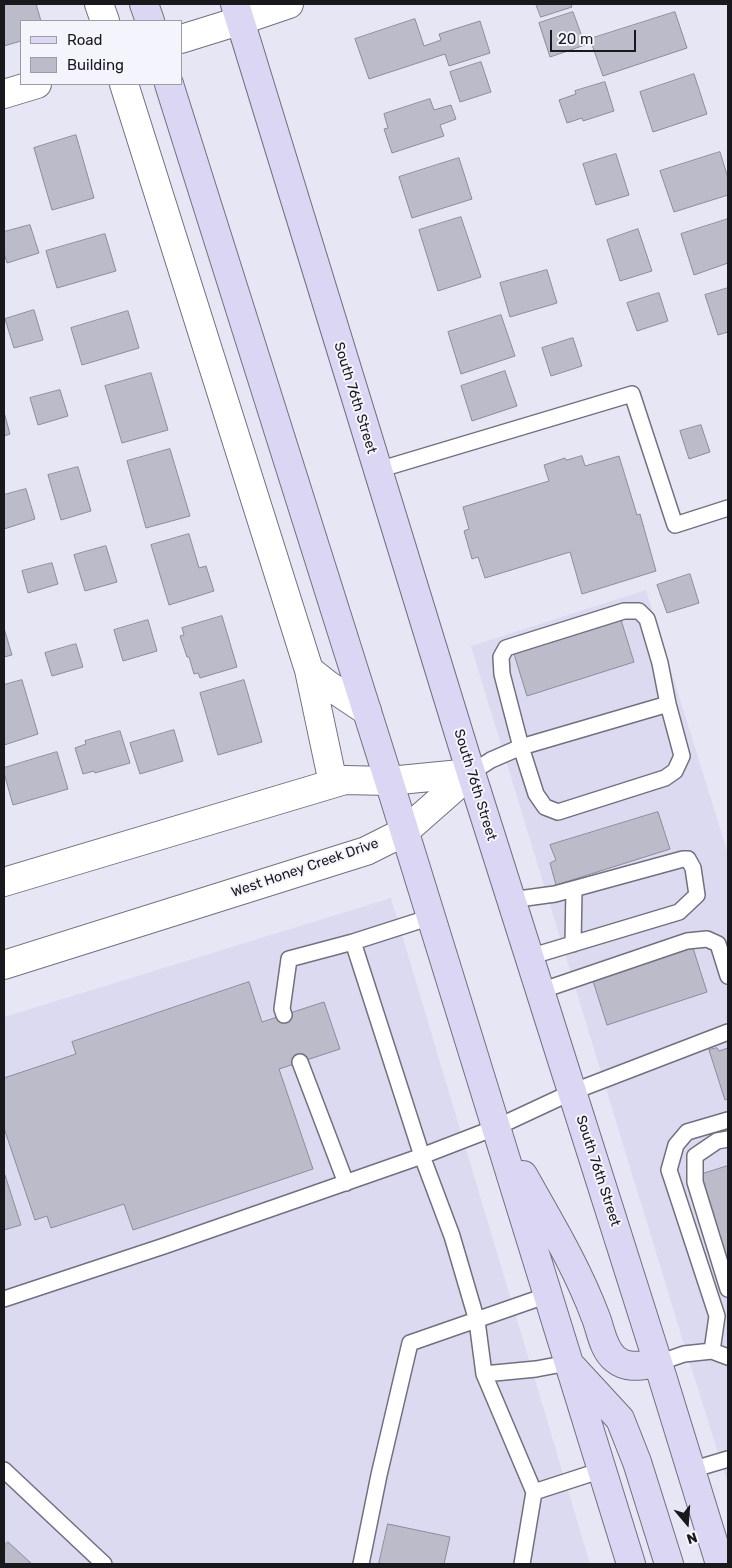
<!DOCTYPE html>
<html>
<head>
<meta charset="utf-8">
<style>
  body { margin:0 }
  #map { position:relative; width:732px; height:1568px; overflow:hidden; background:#e6e6f5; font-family:Rubik,sans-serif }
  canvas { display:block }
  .frame { position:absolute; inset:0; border:5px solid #18181d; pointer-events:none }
  .legend { position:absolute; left:20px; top:20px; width:162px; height:65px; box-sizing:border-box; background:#f4f4fd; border:1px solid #9c9ca3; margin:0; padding:6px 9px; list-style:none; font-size:15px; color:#18181d }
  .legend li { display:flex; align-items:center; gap:10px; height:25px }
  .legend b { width:25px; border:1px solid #9c9ca3 }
  .north { position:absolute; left:662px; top:1498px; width:50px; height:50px; -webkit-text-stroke:4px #f4f4fd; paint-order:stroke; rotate:162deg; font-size:14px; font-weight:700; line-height:20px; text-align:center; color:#18181d }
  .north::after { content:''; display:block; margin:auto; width:18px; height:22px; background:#18181d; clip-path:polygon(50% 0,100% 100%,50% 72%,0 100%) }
  .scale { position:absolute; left:550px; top:30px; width:86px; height:22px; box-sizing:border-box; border:2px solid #18181d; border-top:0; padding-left:6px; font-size:15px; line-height:18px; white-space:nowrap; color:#18181d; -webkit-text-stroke:4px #f4f4fd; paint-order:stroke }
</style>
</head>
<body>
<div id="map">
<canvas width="732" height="1568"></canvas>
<div class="frame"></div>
<ul class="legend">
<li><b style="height:6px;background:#dad6f3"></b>Road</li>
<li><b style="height:14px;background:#bcbbca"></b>Building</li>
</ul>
<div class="north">N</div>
<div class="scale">20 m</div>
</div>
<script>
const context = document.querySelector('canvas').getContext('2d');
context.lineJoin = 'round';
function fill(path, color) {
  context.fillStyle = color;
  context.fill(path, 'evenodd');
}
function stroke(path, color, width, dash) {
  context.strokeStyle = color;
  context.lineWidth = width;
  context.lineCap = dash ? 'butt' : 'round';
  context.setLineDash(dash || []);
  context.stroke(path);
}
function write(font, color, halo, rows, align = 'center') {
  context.font = font + ' Rubik,sans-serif';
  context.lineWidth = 4;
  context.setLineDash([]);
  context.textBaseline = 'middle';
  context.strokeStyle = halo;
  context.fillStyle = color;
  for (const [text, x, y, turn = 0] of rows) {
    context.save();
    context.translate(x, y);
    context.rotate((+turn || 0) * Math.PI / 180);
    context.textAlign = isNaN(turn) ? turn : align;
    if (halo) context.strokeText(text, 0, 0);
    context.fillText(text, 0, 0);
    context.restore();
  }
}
const built = new Path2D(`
  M646,590L728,854V1484L687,1354L471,646Z
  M391,898L590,1564H4V1017Z`);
const building = new Path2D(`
  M4,4H36L41,21H21V41L4,46Z
  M536,4H571L572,7L541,17Z
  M573,12L585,45L550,57L539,23Z
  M675,12L687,48L603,76L590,39Z
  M415,19L424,46L441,40L439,34L480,21L490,53L449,66L445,54L369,79L355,39Z
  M481,62L491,92L460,102L450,72Z
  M694,74L707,114L653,132L640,92Z
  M605,82L614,111L583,121L582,118L567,123L559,100L576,94L575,91Z
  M430,99L434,110L451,105L456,119L440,125L444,136L392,153L384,129L388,128L384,114Z
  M76,135L94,198L52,210L34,148Z
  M720,152L728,178V195L674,212L660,171Z
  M616,154L629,195L596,205L583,164Z
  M459,158L472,199L412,218L399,177Z
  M461,217L481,277L438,291L419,230Z
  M728,219V263L694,275L681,234Z
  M30,225L39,253L7,263L4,253V232Z
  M638,229L652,271L620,281L607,240Z
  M105,234L116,271L57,288L46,251Z
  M547,270L557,303L510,317L500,283Z
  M728,288V332L718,335L705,295Z
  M659,293L668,321L637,331L627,303Z
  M34,310L43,340L14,348L5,319Z
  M128,311L139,348L82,365L71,328Z
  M501,315L515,356L461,374L448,332Z
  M573,338L582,366L551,376L542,348Z
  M505,371L517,406L472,421L461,386Z
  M151,373L168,430L122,443L105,386Z
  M60,390L68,416L38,425L30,398Z
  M4,412L10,434L4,436Z
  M701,425L710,452L689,459L680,431Z
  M170,449L190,516L146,528L127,461Z
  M582,456L585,466L619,456L637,515L640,514L656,571L582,594L570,552L485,578L478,557L472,559L464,531L469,529L463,507L549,481L544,465L565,458L566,460Z
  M78,467L91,511L61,520L48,475Z
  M26,489L35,519L4,529V495Z
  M189,534L199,568L206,566L214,591L169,605L151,545Z
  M106,546L117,582L85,591L74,555Z
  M52,563L58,584L28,593L22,571Z
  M690,574L699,603L667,613L657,585Z
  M222,616L237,667L200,678L198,673L194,674L189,657H187L180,636L184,635L182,628Z
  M148,620L157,651L123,661L114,630Z
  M621,620L634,662L527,696L514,654Z
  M4,628L12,655L4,657Z
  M76,644L83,667L52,676L45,653Z
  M22,680L38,734L4,745V685Z
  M244,680L262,742L218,755L200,693Z
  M174,730L183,761L140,774L130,743Z
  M120,731L130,763L95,773L94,771L83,774L75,748L86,744L85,741Z
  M57,752L68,789L13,805L4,773V768Z
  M658,812L670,849L556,885L550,863L556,860L550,845Z
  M693,948L707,992L607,1025L593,981Z
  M249,982L262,1022L324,1002L340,1049L279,1069L313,1169L133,1230L124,1204L51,1228L47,1216L35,1220L4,1128V1078L76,1054L72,1042Z
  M717,1048L719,1051L728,1048V1099L725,1100L709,1050Z
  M728,1166V1273L699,1175Z
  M4,1172L21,1225L4,1230Z
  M388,1524L450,1537L444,1564H379Z
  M8,1542L32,1564H4V1546Z`);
const lane = new Path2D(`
  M378,470L632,394L675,525L728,508
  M624,611H639L647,619L660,663L668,704L682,756L675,771L665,778L558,812L545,807L536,794L521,747L502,674L501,657L506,648Z
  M471,773L491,760L521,747L668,704
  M511,900L555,894L683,859H688L693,868L697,895L679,912L529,957
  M431,917L353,942L422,1156L452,1236L477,1321L484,1374L534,1492L522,1564
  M573,944L574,889
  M540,991L687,941L707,939L718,944L728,976
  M284,1015L282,1009L289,959L353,942
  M300,1062L346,1183
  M728,1139L717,1141L695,1156V1182L728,1289
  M4,1299L164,1246L422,1156L497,1127L572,1092L728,1032
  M712,1351L717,1316L669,1170L676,1145L687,1132L728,1120
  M658,1363L684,1354L712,1351L728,1357
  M484,1374L536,1369L568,1363
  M4,1470L104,1564
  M691,1470L728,1459
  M534,1492L602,1470
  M361,1564L379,1475L410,1343L548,1295`);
const street = new Path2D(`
  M99,4L105,21
  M181,39L239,21L289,4
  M124,84L309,670L333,783
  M4,94L37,84
  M309,670L328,685L367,711
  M4,882L345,780L389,781L471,773
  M4,965L366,851L404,832L471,773`);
const secondary = new Path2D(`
  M144,4L150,21
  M235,4L471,773L658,1363L720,1564
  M169,84L389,781L631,1564
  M523,1175C549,1221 577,1267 596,1318C601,1331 603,1349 615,1359C628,1370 643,1365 658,1363
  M573,1368L620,1419L637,1462L669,1564`);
const streetNames = [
  ["South 76th Street",355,398,73],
  ["South 76th Street",475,785,73],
  ["West Honey Creek Drive",305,868,-19],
  ["South 76th Street",598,1171,72]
];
fill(built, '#dbdaf1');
fill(building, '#bcbbca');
stroke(building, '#8c8c9a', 1);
stroke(lane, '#71707e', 18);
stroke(street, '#71707e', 30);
stroke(secondary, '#71707e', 30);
stroke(lane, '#fff', 15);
stroke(street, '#fff', 28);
stroke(secondary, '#dad6f3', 28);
write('14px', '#18181d', '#f4f4fd', streetNames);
</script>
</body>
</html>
